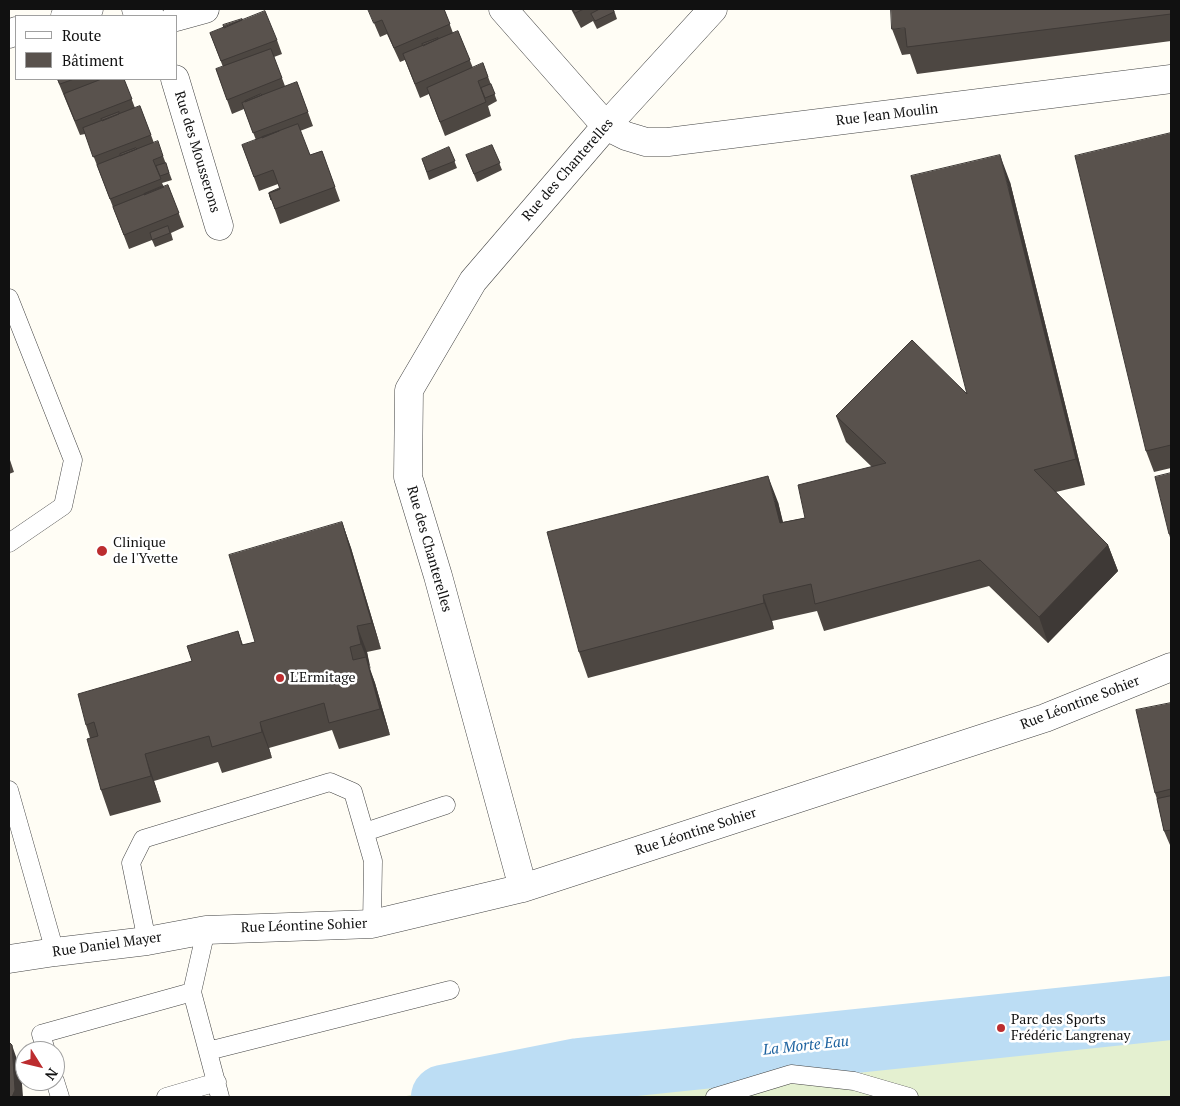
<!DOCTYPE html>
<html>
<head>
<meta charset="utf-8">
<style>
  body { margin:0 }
  #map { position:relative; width:1180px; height:1106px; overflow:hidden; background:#fffdf5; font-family:"PT Serif",serif }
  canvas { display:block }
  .frame { position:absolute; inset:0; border:10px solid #111; pointer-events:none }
  .legend { position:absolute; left:15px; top:15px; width:162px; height:65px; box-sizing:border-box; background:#fff; border:1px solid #a0a0a0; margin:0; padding:6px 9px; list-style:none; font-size:15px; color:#111 }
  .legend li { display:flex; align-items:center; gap:10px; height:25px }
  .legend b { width:25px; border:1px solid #a0a0a0 }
  .north { position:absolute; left:15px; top:1041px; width:50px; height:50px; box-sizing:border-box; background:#fff; border:1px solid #a0a0a0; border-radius:50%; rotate:126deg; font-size:14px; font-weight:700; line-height:20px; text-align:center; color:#111 }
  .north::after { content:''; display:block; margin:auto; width:18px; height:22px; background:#bc2d2f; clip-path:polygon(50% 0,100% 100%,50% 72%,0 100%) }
</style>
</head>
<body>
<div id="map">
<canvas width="1180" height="1106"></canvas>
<div class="frame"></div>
<ul class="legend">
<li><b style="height:6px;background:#fff"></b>Route</li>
<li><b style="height:14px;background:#59524d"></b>Bâtiment</li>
</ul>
<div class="north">N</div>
</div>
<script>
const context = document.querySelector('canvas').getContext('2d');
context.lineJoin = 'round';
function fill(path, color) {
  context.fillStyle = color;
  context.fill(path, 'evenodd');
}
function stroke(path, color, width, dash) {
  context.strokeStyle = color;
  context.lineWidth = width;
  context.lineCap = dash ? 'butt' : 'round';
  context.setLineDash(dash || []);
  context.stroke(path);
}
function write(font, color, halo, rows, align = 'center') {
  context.font = font + ' "PT Serif",serif';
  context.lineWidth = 5;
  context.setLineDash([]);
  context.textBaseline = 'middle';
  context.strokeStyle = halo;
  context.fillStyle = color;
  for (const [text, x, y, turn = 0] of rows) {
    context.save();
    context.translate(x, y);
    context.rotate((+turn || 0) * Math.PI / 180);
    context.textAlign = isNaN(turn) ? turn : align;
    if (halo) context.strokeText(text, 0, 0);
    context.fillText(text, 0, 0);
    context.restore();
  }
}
const pitch = new Path2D(`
  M1171,993V1097H402L582,1055L1078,1001Z`);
const river = new Path2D(`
  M443,1097L579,1070L1171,1008`);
const lane = new Path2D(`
  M9,298L73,460L63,506L9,543
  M9,790L55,952
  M365,832L446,805
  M206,930L192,992L220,1097
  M147,941L131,863L143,839L330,782L353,792L373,861L372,924
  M46,1051L41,1034L192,992
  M208,1051L450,990
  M55,1081L60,1097
  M166,1097L217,1082
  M715,1097L791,1074L854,1081L909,1097`);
const street = new Path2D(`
  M136,9L150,16
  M503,9L606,126L626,136L646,142H668L1171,79
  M65,16L89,9
  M176,17L205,9
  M9,34L16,31
  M175,79L219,226
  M523,888L438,576L408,477L409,390L473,281L606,126L713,9
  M9,959L55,952L147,941L206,930L372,924L523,888L1045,718L1171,667`);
const wall = new Path2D(`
  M368,9H444L453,33L458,31L473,68L483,63L497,101L488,106L491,116L445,136L429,94L420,98L405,60L400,62L387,34L380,37Z
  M571,9H617L614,10L617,19L597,29L593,21L581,28Z
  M1171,9V41L917,74L910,54L902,55L892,29Z
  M242,20L277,40L282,54L274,57L285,86L297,82L313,126L300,131L310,155L322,151L340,201L280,224L269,193L280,188L278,184L259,191L242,145L256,140L244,109L232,114L216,69L223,67L210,33Z
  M57,79H124L135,108L140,106L154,143L163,156L172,180L162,183L164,187L168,185L184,227L171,233L173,240L155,247L152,240L129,249L85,134L80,135Z
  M1171,133V468L1154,472L1146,451Z
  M492,145L502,170L477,182L466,155Z
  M449,147L457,168L429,180L422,159Z
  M1010,182L1085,485L1056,492L1108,545L1118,571L1048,643L989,586L824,631L817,611L772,621L774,629L588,678L579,652L778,502L783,522L805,518L872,467L846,442L836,416L967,394Z
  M9,457L14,472L9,474Z
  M1171,473V541L1169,534Z
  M342,522L351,548L381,649L367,652L370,670L375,683L390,735L339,749L332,730L269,748L272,758L222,773L218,762L154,781L161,802L110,816L101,790L90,738L86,725L192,661L238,631L243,645L255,642Z
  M1171,703V845H1170L1164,831L1157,799L1155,793Z`);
const shadedWall = new Path2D(`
  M1000,155L1010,182L1085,485L1076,459Z
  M768,476L778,502L789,549L780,523Z
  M342,522L351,548L381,649L372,623Z
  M1108,545L1118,571L1048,643L1039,617Z
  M763,595L772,621L774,629L764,603Z
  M357,626L367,652L371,670L361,644Z
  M366,657L375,683L390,735L380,709Z
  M260,722L269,748L272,758L262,732Z
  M145,754L161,802L151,776Z
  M12,1045L21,1071L23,1097H12Z`);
const building = new Path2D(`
  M368,9H444L450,24L394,48L382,20L374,23Z
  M573,9H584L575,13Z
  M600,9H613L614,12L595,21L591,14Z
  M891,9H1171V14L907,47L905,28L892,29Z
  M265,11L277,40L221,61L210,33Z
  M242,19V20L224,28L223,25Z
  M458,31L470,60L415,84L403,54Z
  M438,38V39L423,46L422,44Z
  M271,49L282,78L227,100L216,69Z
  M483,63L488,77L478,81L486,102L440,122L427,88Z
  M58,79H74L60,84Z
  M102,79H124L132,99L75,121L64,94Z
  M297,82L308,112L253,133L242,103Z
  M491,84L495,94L485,98L481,88Z
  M261,94L262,95L245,102V101Z
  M140,106L151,135L93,157L83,128Z
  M119,112V114L102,121L101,119Z
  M298,124L310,155L322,151L335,187L275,209L269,193L280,189L273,170L254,177L242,145Z
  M279,131L262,138V137Z
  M1171,133V445L1146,451L1075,156Z
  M158,141L163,156L153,160L161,179L110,199L97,165Z
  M492,145L500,163L474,174L466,155Z
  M449,147L455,161L427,172L422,159Z
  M136,148L137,149L120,156V154Z
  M1000,155L1076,459L1034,470L1108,545L1039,617L980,560L815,604L811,584L763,595L764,603L579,652L547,532L768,476L780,523L805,518L798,485L886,463L836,416L912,340L967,394L911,176Z
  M166,163L169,173L160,176L156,166Z
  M168,185L179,213L124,235L113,207Z
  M163,186L164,187L144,195V194Z
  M280,188V189L269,193L271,200L269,193Z
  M168,226L170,233L152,240L150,233Z
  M1171,473V534H1169L1155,477Z
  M342,522L372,623L357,626L361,644L350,647L353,660L366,657L380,709L329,723L324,703L260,722L262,732L212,747L209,736L145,754L151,776L101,790L87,739L98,736L94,722L86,725L78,694L192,661L187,646L238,631L242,645L255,642L229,555Z
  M1171,703V789L1155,793L1136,710Z
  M1171,796V830L1164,831L1157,799Z
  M9,1042L12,1045L15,1090L12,1097H9Z`);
const markers = [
  [102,551,6,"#bc2d2f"],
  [280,678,5,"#bc2d2f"],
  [1001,1028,5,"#bc2d2f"]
];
const streetNames = [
  ["Rue Jean Moulin",887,115,-7],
  ["Rue des Mousserons",197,152,73],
  ["Rue des Chanterelles",568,170,-49],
  ["Rue des Chanterelles",429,549,74],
  ["Rue Léontine Sohier",1080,703,-21],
  ["Rue Léontine Sohier",696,832,-18],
  ["Rue Léontine Sohier",304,926,-2],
  ["Rue Daniel Mayer",107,945,-8]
];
const poiNames = [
  ["Clinique",113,543],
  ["de l'Yvette",113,559],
  ["L'Ermitage",290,678],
  ["Parc des Sports",1011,1020],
  ["Frédéric Langrenay",1011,1036]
];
const waterNames = [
  ["La Morte Eau",806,1046,-6]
];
fill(pitch, '#e4f0d0');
stroke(river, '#bcddf4', 64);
stroke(lane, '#444', 19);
stroke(street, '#444', 29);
stroke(lane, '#fff', 18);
stroke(street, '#fff', 28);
fill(wall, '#4d4742');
fill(shadedWall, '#3e3936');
fill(building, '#59524d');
stroke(building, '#3e3936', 1);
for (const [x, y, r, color] of markers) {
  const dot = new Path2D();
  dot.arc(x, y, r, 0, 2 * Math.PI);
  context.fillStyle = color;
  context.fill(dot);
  stroke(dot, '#fff', 2);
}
write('14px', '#111', '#fff', streetNames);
write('14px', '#111', '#fff', poiNames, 'left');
write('italic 15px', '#1d629f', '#fff', waterNames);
</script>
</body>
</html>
